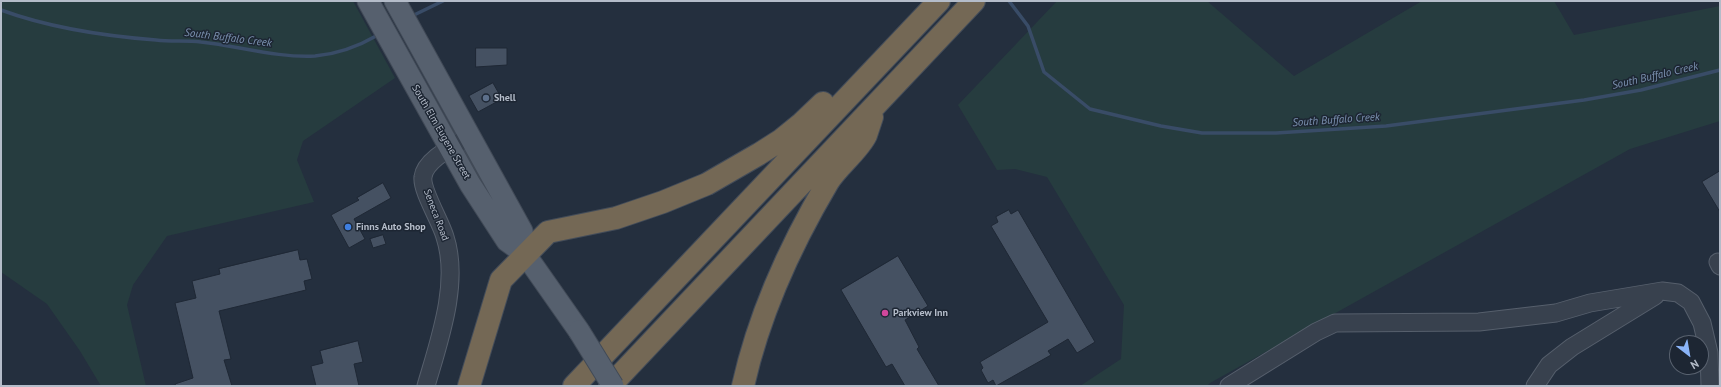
<!DOCTYPE html>
<html>
<head>
<meta charset="utf-8">
<style>
  body { margin:0 }
  #map { position:relative; width:1721px; height:387px; overflow:hidden; background:#242f3e; font-family:"PT Sans",sans-serif }
  canvas { display:block }
  .frame { position:absolute; inset:0; border:2px solid #b4bcc9; pointer-events:none }
  .north { position:absolute; left:1669px; top:335px; width:40px; height:40px; box-sizing:border-box; background:#1d2633; border:1px solid #59626f; border-radius:50%; rotate:149deg; font-size:11px; font-weight:700; line-height:16px; text-align:center; color:#b4bcc9 }
  .north::after { content:''; display:block; margin:auto; width:14px; height:18px; background:#8ab4f8; clip-path:polygon(50% 0,100% 100%,50% 72%,0 100%) }
</style>
</head>
<body>
<div id="map">
<canvas width="1721" height="387"></canvas>
<div class="frame"></div>
<div class="north">N</div>
</div>
<script>
const context = document.querySelector('canvas').getContext('2d');
context.lineJoin = 'round';
function fill(path, color) {
  context.fillStyle = color;
  context.fill(path, 'evenodd');
}
function stroke(path, color, width, dash) {
  context.strokeStyle = color;
  context.lineWidth = width;
  context.lineCap = dash ? 'butt' : 'round';
  context.setLineDash(dash || []);
  context.stroke(path);
}
function write(font, color, halo, rows, align = 'center') {
  context.font = font + ' "PT Sans",sans-serif';
  context.lineWidth = 3;
  context.setLineDash([]);
  context.textBaseline = 'middle';
  context.strokeStyle = halo;
  context.fillStyle = color;
  for (const [text, x, y, turn = 0] of rows) {
    context.save();
    context.translate(x, y);
    context.rotate((+turn || 0) * Math.PI / 180);
    context.textAlign = isNaN(turn) ? turn : align;
    if (halo) context.strokeText(text, 0, 0);
    context.fillText(text, 0, 0);
    context.restore();
  }
}
const green = new Path2D(`
  M1,1H353L395,78L303,141L297,160L314,202L167,236L133,285L127,305L146,386H101L80,351L47,304L1,272V222L2,219L1,212Z
  M1057,1H1207L1294,76L1422,1H1554L1574,35L1720,6V121L1630,149L1210,383L1207,386H1080L1121,359L1124,305L1047,177L1015,169L997,170L958,105Z`);
const stream = new Path2D(`
  M1009,1L1028,26L1044,72L1090,109L1161,126L1202,133H1276L1386,126L1584,100L1641,90L1720,70
  M1,10C50,28 104,36 156,40C171,42 186,40 201,42C239,46 277,58 315,56C338,54 359,46 378,35
  M412,16L443,1`);
const building = new Path2D(`
  M476,48H507V65L476,67Z
  M493,83L502,99L478,112L469,96Z
  M1720,171V212L1702,182Z
  M383,183L391,198L354,219L365,239L349,248L331,215L359,200L357,198Z
  M1009,210L1011,214L1018,210L1095,342L1077,353L1068,339L1048,351L1051,355L996,386L993,380L988,383L981,370L983,368L980,362L1048,322L991,226L998,222L996,217Z
  M383,235L386,244L373,248L370,239Z
  M298,250L300,260L307,259L312,279L304,281L306,290L219,311L231,359L224,360L232,386H176L175,384L193,378L175,303L196,298L192,281L220,274L219,269Z
  M898,256L928,306L905,320L919,347L917,349L939,386H905L892,364L886,367L841,290Z
  M358,341L363,362L354,364L359,386H316L311,366L323,363L320,351Z`);
const minor = new Path2D(`
  M1718,262L1720,266
  M426,386C439,341 460,283 445,237C441,222 421,190 423,177C425,159 456,145 470,136
  M1229,386L1316,332L1335,323L1479,322L1556,313L1590,303L1662,291L1678,293L1691,302L1702,323L1709,353L1710,386
  M1535,386L1549,365L1572,347L1655,296`);
const major = new Path2D(`
  M368,1L470,184L507,241L525,254L579,331
  M395,1L522,231L525,254`);
const highway = new Path2D(`
  M469,386L501,280L548,232L616,218L663,202L707,184L759,154L781,140L802,123L823,103
  M574,386L939,1
  M610,386L974,1
  M743,386C759,314 790,246 828,182C837,167 859,150 866,135C868,129 870,123 872,117`);
const majorBridge = new Path2D(`
  M579,331L613,386`);
const markers = [
  [486,98,4,"#5c6f8a"],
  [348,227,4,"#3f7fe0"],
  [885,313,4,"#d1479c"]
];
const poiNames = [
  ["Shell",494,98],
  ["Finns Auto Shop",356,227],
  ["Parkview Inn",893,313]
];
const streetNames = [
  ["South Elm Eugene Street",441,132,60],
  ["Seneca Road",436,215,69]
];
const waterNames = [
  ["South Buffalo Creek",228,38,7],
  ["South Buffalo Creek",1655,76,-13],
  ["South Buffalo Creek",1336,120,-4]
];
fill(green, '#263c3f');
stroke(stream, '#394c67', 3.5);
fill(building, '#455162');
stroke(building, '#1f2835', 1);
stroke(minor, '#565f6c', 19);
stroke(major, '#414a57', 23);
stroke(highway, '#434c59', 24);
stroke(minor, '#38414e', 17);
stroke(major, '#56606e', 21);
stroke(highway, '#746855', 22);
stroke(majorBridge, '#414a57', 23, []);
stroke(majorBridge, '#56606e', 21);
for (const [x, y, r, color] of markers) {
  const dot = new Path2D();
  dot.arc(x, y, r, 0, 2 * Math.PI);
  context.fillStyle = color;
  context.fill(dot);
  stroke(dot, '#1d2633', 1.5);
}
write('bold 10px', '#b4bcc9', '#1d2633', poiNames, 'left');
write('10px', '#b4bcc9', '#1d2633', streetNames);
write('italic 11px', '#7c92b1', '#1d2633', waterNames);
</script>
</body>
</html>
